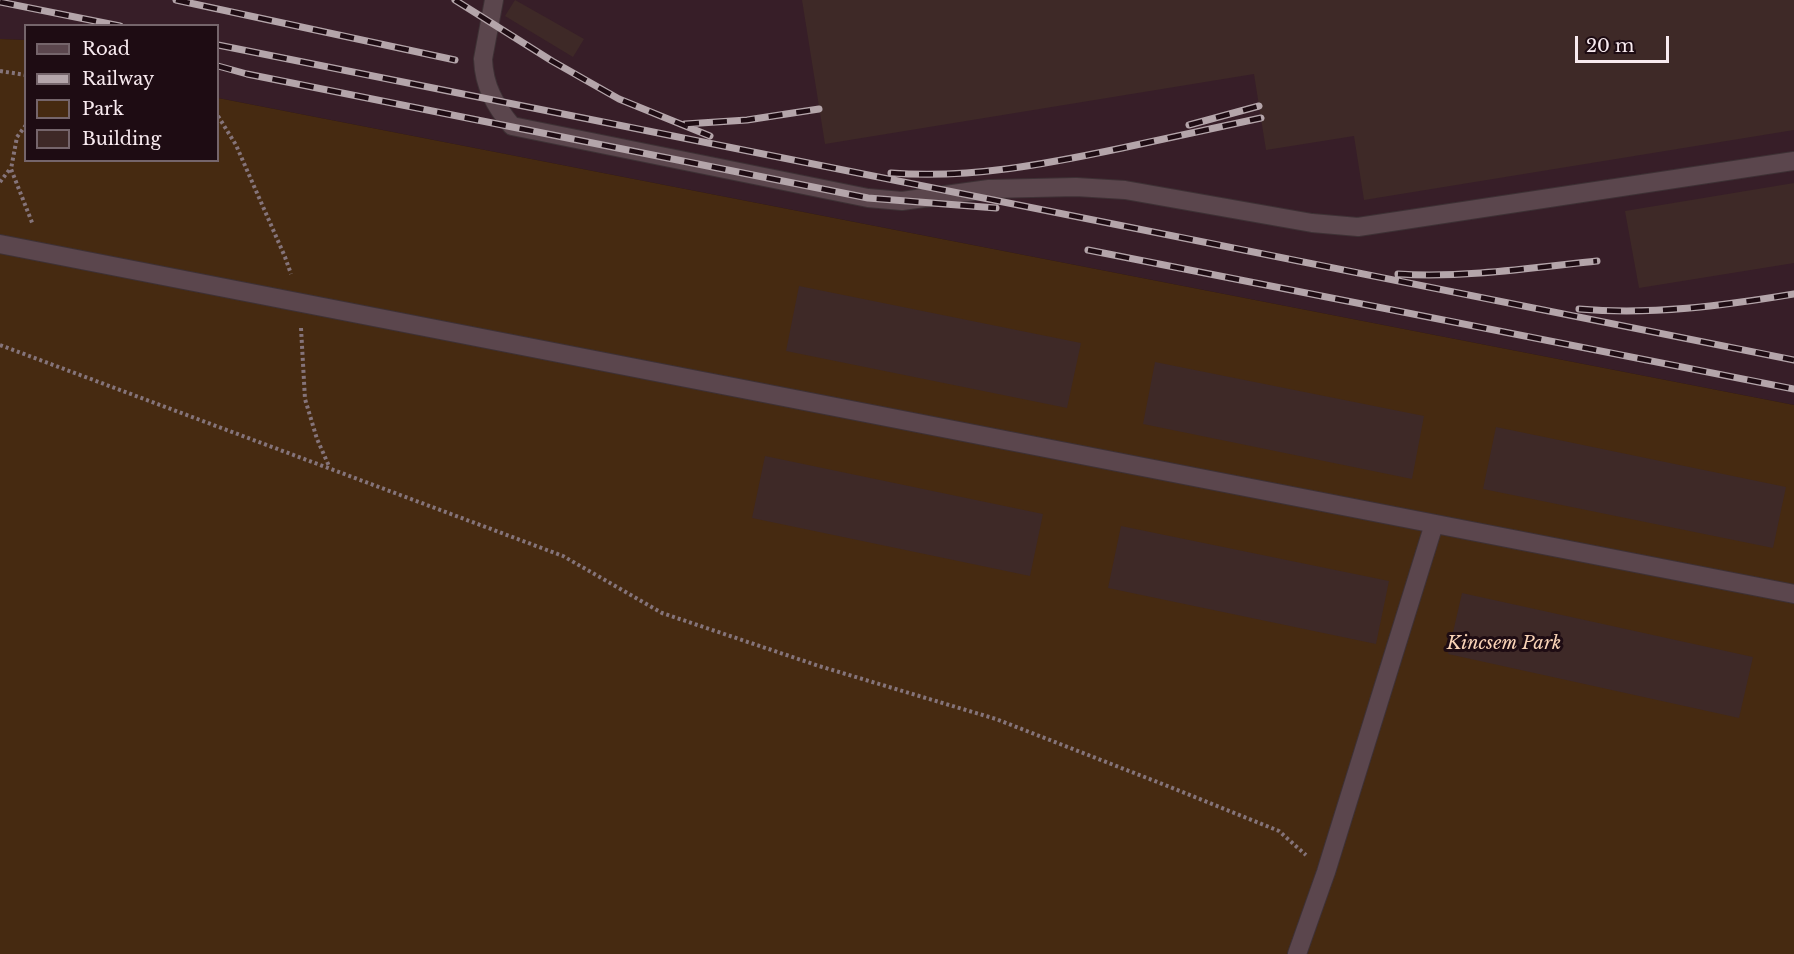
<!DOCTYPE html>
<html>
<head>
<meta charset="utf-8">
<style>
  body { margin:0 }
  #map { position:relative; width:1794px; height:954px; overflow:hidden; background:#28151c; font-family:"Libre Baskerville",serif }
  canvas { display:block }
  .legend { position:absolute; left:24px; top:24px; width:195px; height:138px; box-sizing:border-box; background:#1e0c13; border:2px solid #75656b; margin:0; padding:8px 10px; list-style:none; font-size:18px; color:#f8eaef }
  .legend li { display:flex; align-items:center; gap:12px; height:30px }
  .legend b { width:30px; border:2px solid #75656b }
  .scale { position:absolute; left:1575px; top:36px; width:94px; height:27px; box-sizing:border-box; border:3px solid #f8eaef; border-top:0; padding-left:8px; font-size:18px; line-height:21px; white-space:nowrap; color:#f8eaef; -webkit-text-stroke:4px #1e0c13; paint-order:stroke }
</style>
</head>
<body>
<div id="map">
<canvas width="1794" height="954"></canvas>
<ul class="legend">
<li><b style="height:8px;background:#5b464d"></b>Road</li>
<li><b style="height:8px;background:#b4a5aa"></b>Railway</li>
<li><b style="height:16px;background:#462a11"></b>Park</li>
<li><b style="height:16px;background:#3e2927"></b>Building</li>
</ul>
<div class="scale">20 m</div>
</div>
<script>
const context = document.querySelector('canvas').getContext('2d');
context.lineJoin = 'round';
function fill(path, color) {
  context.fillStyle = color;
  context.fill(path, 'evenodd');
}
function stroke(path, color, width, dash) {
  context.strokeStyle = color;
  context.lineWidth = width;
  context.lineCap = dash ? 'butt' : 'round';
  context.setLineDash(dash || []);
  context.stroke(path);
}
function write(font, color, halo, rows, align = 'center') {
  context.font = font + ' "Libre Baskerville",serif';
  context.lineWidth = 6;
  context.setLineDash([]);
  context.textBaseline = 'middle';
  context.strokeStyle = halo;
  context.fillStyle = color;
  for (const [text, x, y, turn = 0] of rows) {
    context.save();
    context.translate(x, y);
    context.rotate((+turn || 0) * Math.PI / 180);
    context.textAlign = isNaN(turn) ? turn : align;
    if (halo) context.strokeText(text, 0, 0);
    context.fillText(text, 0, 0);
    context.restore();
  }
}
const built = new Path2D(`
  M0,0H1794V405L218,98V26H26L25,40L0,39Z`);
const green = new Path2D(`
  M0,39L25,40L26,160H218V98L1794,405V954H0Z`);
const building = new Path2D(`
  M515,0L584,39L573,57L505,16Z
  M802,0H1794V130L1364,200L1354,136L1266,150L1254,74L825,144Z
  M1794,183V263L1639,288L1625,211Z
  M799,286L1081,343L1067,408L786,351Z
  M1155,362L1424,416L1412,479L1143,424Z
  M1496,427L1786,487L1773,548L1483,489Z
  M765,456L1043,514L1030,576L752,518Z
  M1121,526L1389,581L1376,644L1108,588Z
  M1462,593L1753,657L1739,718L1448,654Z`);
const path = new Path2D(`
  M0,71L26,75
  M218,116L236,145L285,257L291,274
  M26,125L17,137L11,169L33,225
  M0,182L10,169
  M301,328L305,399L317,439L329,466
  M0,345L563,556L662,613L819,666L996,719L1165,785L1279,831L1306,855`);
const minor = new Path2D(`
  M494,0L483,59C484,86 495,106 512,126L868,198L902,201L989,189L1076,187L1125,190L1312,223L1358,227L1794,161
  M0,244L1794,594
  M1297,954L1326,872L1434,524`);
const rail = new Path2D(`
  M176,0L455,60
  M455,0L552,61L619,99L710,136
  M0,2L120,26
  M218,45L1794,360
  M218,66L247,74L868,198L996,208
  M685,124L747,120L819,109
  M1189,125L1259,106
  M891,173C970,179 1046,164 1122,148C1168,138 1215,128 1261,118
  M1088,250L1794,389
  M1398,274C1464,278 1531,268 1597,261
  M1579,309C1652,315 1722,306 1794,294`);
const parkNames = [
  ["Kincsem Park",1504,644]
];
fill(built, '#371e28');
fill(green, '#462a11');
fill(building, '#3e2927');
stroke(minor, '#3e3135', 20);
stroke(path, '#85747a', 4, [3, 3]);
stroke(minor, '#5b464d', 18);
stroke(rail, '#b4a5aa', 7);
stroke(rail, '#1e0c13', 4.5, [14]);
write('italic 18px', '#f9d3b7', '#1e0c13', parkNames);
</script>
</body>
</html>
